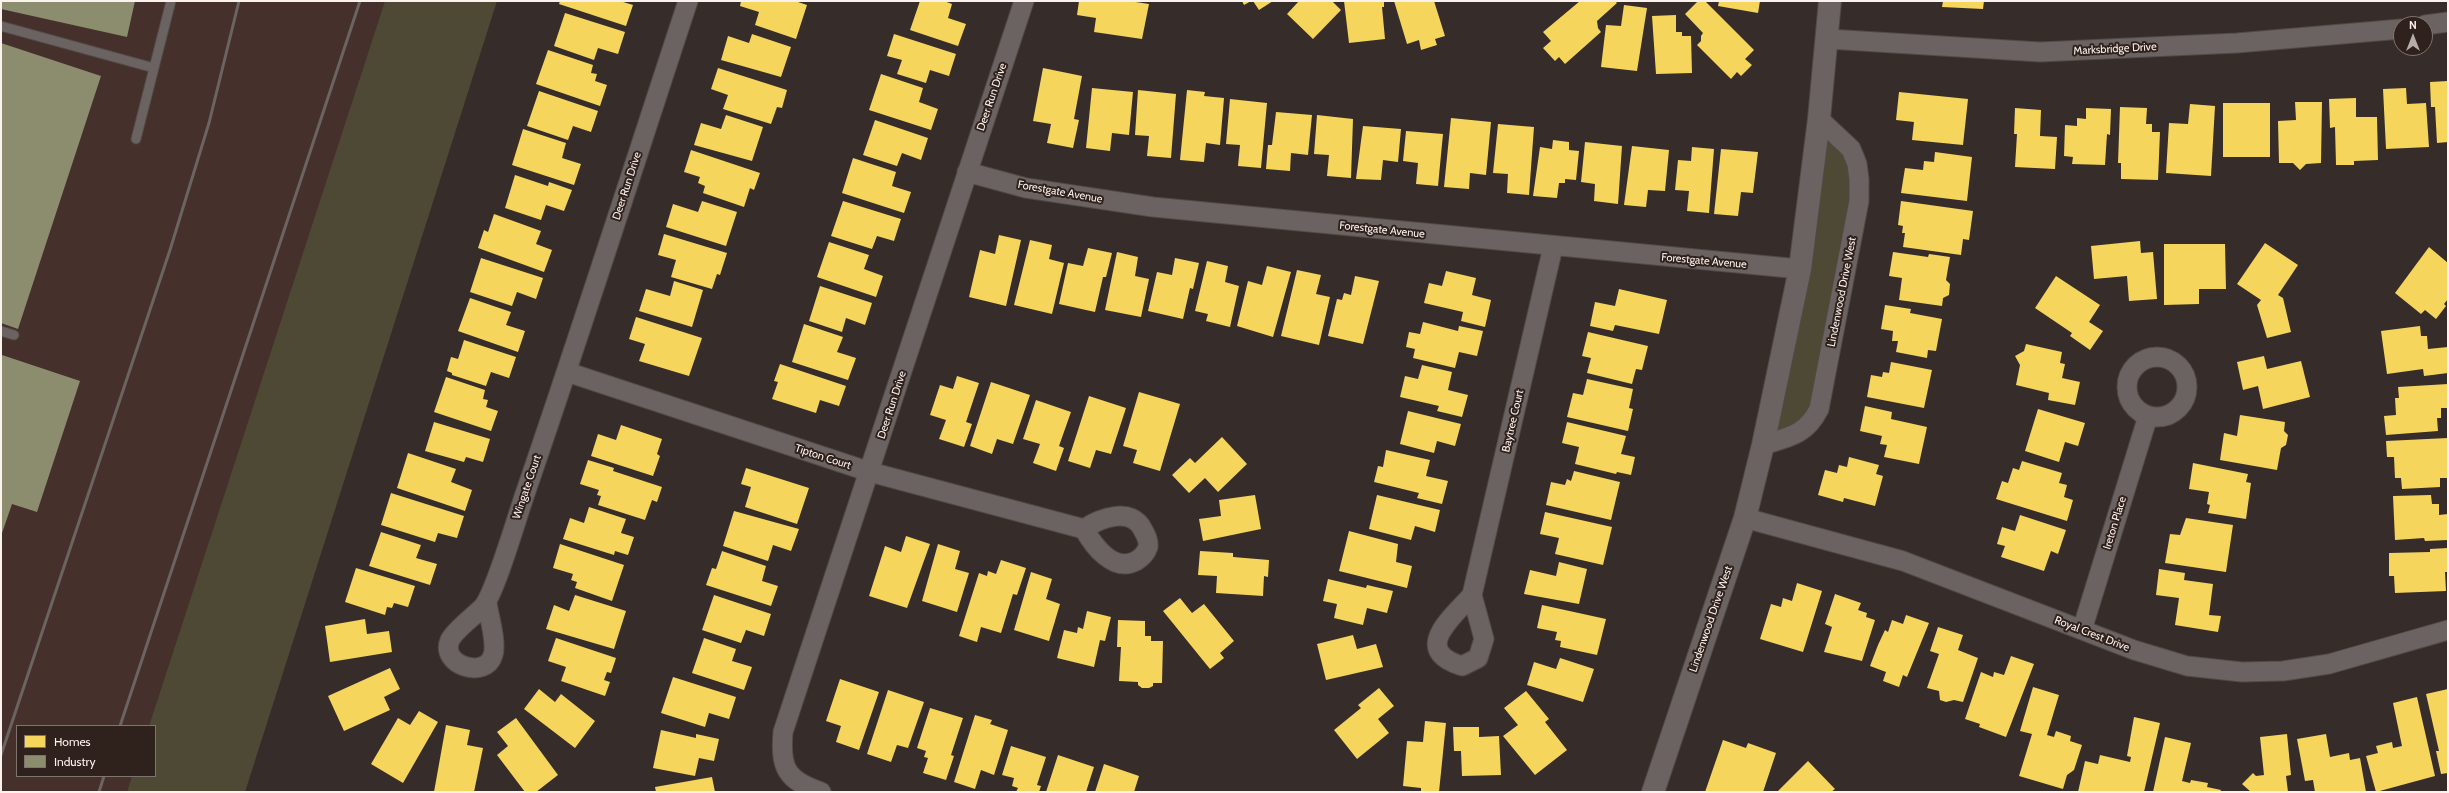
<!DOCTYPE html>
<html>
<head>
<meta charset="utf-8">
<style>
  body { margin:0 }
  #map { position:relative; width:2449px; height:793px; overflow:hidden; background:#362d2a; font-family:Cabin,sans-serif }
  canvas { display:block }
  .frame { position:absolute; inset:0; border:2px solid #fbf1ed; pointer-events:none }
  .legend { position:absolute; left:16px; top:725px; width:140px; height:52px; box-sizing:border-box; background:#2f211c; border:1px solid #817470; margin:0; padding:5px 7px; list-style:none; font-size:12px; color:#fbf1ed }
  .legend li { display:flex; align-items:center; gap:8px; height:20px }
  .legend b { width:20px; border:1px solid #817470 }
  .north { position:absolute; left:2393px; top:16px; width:40px; height:40px; box-sizing:border-box; background:#2f211c; border:1px solid #817470; border-radius:50%; rotate:0deg; font-size:11px; font-weight:700; line-height:16px; text-align:center; color:#fbf1ed }
  .north::after { content:''; display:block; margin:auto; width:14px; height:18px; background:#b6aca9; clip-path:polygon(50% 0,100% 100%,50% 72%,0 100%) }
</style>
</head>
<body>
<div id="map">
<canvas width="2449" height="793"></canvas>
<div class="frame"></div>
<ul class="legend">
<li><b style="height:11px;background:#f6d55c"></b>Homes</li>
<li><b style="height:11px;background:#8c8c6e"></b>Industry</li>
</ul>
<div class="north">N</div>
</div>
<script>
const context = document.querySelector('canvas').getContext('2d');
context.lineJoin = 'round';
function fill(path, color) {
  context.fillStyle = color;
  context.fill(path, 'evenodd');
}
function stroke(path, color, width, dash) {
  context.strokeStyle = color;
  context.lineWidth = width;
  context.lineCap = dash ? 'butt' : 'round';
  context.setLineDash(dash || []);
  context.stroke(path);
}
function write(font, color, halo, rows, align = 'center') {
  context.font = font + ' Cabin,sans-serif';
  context.lineWidth = 4;
  context.setLineDash([]);
  context.textBaseline = 'middle';
  context.strokeStyle = halo;
  context.fillStyle = color;
  for (const [text, x, y, turn = 0] of rows) {
    context.save();
    context.translate(x, y);
    context.rotate((+turn || 0) * Math.PI / 180);
    context.textAlign = isNaN(turn) ? turn : align;
    if (halo) context.strokeText(text, 0, 0);
    context.fillText(text, 0, 0);
    context.restore();
  }
}
const built = new Path2D(`
  M1,1H385L149,726H17V776H132L127,792H1Z`);
const green = new Path2D(`
  M385,1H497L245,792H127L132,776H155V726H149Z
  M1819,119L1857,164L1819,409L1763,445Z`);
const homes = new Path2D(`
  M560,1H620L633,5L626,26L559,4Z
  M741,1H795L807,5L796,39L755,25L759,12L740,6Z
  M920,1H944L952,4L948,18L966,24L958,46L910,30Z
  M1079,1H1129L1149,4L1142,39L1094,32L1096,18L1077,15Z
  M1242,1H1251L1244,5Z
  M1253,1H1273L1259,10Z
  M1299,1H1332L1341,10L1313,39L1287,14Z
  M1344,1H1384V7H1382L1385,39L1349,43Z
  M1394,1H1434L1445,36L1435,39L1437,45L1421,50L1419,40L1407,44Z
  M1580,1H1615L1617,3L1597,21L1598,28L1601,32L1565,64L1559,57L1555,61L1543,48L1551,41L1543,32Z
  M1698,1H1705L1754,50L1745,59L1752,65L1741,76L1737,72L1731,79L1697,45L1701,41V36L1703,33L1685,14Z
  M1719,1H1760L1758,13L1718,6Z
  M1943,1H1984L1983,9L1942,7Z
  M1624,5L1647,8L1637,71L1601,67L1606,25L1621,26Z
  M565,13L625,32L618,54L598,48L594,60L554,46Z
  M1676,15V32H1682V36H1691L1692,73L1656,74L1652,16Z
  M752,34L791,47L781,77L721,60L728,36L749,43Z
  M894,34L956,54L949,76L930,70L926,83L897,74L902,60L887,56Z
  M548,50L593,65L591,73L597,74L595,81L607,85L600,106L536,84Z
  M718,68L787,90L782,108L777,107L771,124L723,109L728,95L711,89Z
  M1043,68L1082,76L1074,119L1079,120L1073,148L1047,143L1051,124L1033,121Z
  M881,74L923,88L919,102L938,109L931,130L869,110Z
  M2448,81V142L2437,143L2435,107H2431L2430,82Z
  M1092,88L1133,92L1129,135L1112,133L1110,151L1086,148Z
  M2406,88L2407,104L2426,103L2429,147L2386,149L2383,89Z
  M1138,90L1176,94L1171,158L1147,156L1149,136L1135,135Z
  M1187,90L1205,92L1204,96L1224,98L1220,145L1206,143L1204,162L1180,160Z
  M539,91L598,111L591,132L573,126L568,140L527,126Z
  M1899,92L1968,99L1963,145L1912,140L1914,122L1896,120Z
  M2356,98V117H2377L2378,160L2354,161V165H2336L2335,127L2330,128L2329,99Z
  M1230,99L1267,103L1261,168L1238,166L1240,145L1226,144Z
  M2295,102H2322L2321,163L2306,164L2300,170L2293,163H2279L2278,121L2296,120Z
  M2223,103H2270V157H2223Z
  M2190,104L2215,106L2211,176L2166,173L2169,123L2188,124Z
  M2120,107L2147,108L2146,124H2152V132H2160L2158,180L2121,179V163H2118Z
  M2015,108L2041,110L2040,136L2057,137L2055,169L2015,167L2017,134H2014Z
  M2086,108L2111,109L2110,135L2107,134L2105,165L2072,164L2073,157L2064,156L2065,125L2077,126V118L2086,119Z
  M1276,112L1312,115L1308,155L1291,153L1290,171L1266,169L1268,145H1272Z
  M726,115L763,127L752,161L694,145L701,123L721,129Z
  M1317,115L1353,119L1351,178L1327,176L1329,155L1314,154Z
  M1451,118L1491,122L1486,175L1470,173L1469,189L1444,187Z
  M875,120L928,138L921,160L902,153L897,166L863,155Z
  M1498,124L1534,127L1529,195L1507,193L1508,174L1493,173Z
  M1363,126L1401,129L1398,162L1383,160L1381,180L1356,179Z
  M523,129L566,143L562,158L581,164L574,185L512,165Z
  M1406,131L1443,134L1438,186L1416,184L1418,163L1403,161Z
  M1553,140L1569,142V150L1579,151L1576,180L1565,179V183H1559L1557,198L1533,196L1540,147L1552,149Z
  M1585,142L1622,146L1618,204L1594,201L1595,184L1581,182Z
  M1632,146L1669,150L1665,191L1648,190L1646,207L1624,205Z
  M1692,147L1714,149L1709,213L1687,211L1689,191L1675,190L1678,160L1691,161Z
  M1721,149L1758,152L1753,193L1741,192L1738,216L1714,214Z
  M691,150L760,173L754,190L750,188L744,207L703,193L705,186L698,183L700,177L684,172Z
  M1935,152L1972,157L1967,201L1901,193L1905,168L1923,170L1924,161L1934,162Z
  M853,158L896,172L892,186L911,192L904,213L842,193Z
  M515,175L548,186L549,182L572,190L564,211L546,205L541,220L505,208Z
  M702,201L737,212L726,246L666,227L673,204L698,212Z
  M843,201L901,219L894,241L877,236L872,249L831,236Z
  M1901,201L1973,211L1969,240L1963,239L1961,255L1903,247L1905,233H1902L1903,226L1898,225Z
  M494,214L541,231L536,244L552,250L544,272L478,248L484,230L488,232Z
  M664,234L727,253L720,275L717,274L712,289L671,277L676,260L658,255Z
  M999,235L1021,240L1006,306L969,297L980,250L995,254Z
  M1030,240L1052,245L1049,259L1064,263L1052,314L1014,305Z
  M2140,241L2141,253L2153,252L2157,299L2129,301L2127,276L2094,279L2091,246Z
  M829,242L869,255L864,269L883,276L876,297L817,277Z
  M2265,243L2298,265L2278,295L2283,298L2291,332L2267,338L2257,305L2261,300L2237,284Z
  M2164,244H2225L2226,289H2199V304L2164,305Z
  M2429,247L2448,263V299L2444,304L2446,306L2436,319L2425,310L2421,314L2395,293Z
  M1088,248L1112,253L1106,277H1103L1095,312L1059,304L1068,263L1083,266Z
  M1117,252L1138,257L1135,276L1149,279L1141,317L1105,310Z
  M1893,252L1928,257L1929,254L1950,257L1946,280L1950,284L1949,295L1943,298L1942,306L1899,300L1902,278L1889,276Z
  M481,258L543,278L536,299L517,292L512,306L470,292Z
  M1175,258L1199,263L1193,289L1190,288L1183,319L1148,311L1157,272L1172,275Z
  M1207,261L1228,266L1225,282L1239,286L1230,327L1206,321L1208,314L1195,311Z
  M1267,266L1291,272L1273,337L1237,326L1248,281L1262,285Z
  M1297,270L1321,275L1316,294L1330,297L1319,345L1281,336Z
  M1446,271L1476,278L1472,295L1491,300L1485,327L1461,321L1463,312L1424,303L1429,283L1442,286Z
  M1355,276L1379,281L1363,344L1328,336L1337,299L1342,300L1344,293L1351,295Z
  M2056,276L2100,305L2089,322L2103,331L2090,350L2070,336L2072,333L2035,308Z
  M674,281L703,290L692,327L639,311L646,289L670,296Z
  M820,286L872,303L865,325L846,318L842,332L809,321Z
  M1619,289L1667,300L1659,334L1615,325L1613,331L1590,326L1595,302L1615,306Z
  M470,298L511,312L506,325L525,331L518,352L458,331Z
  M1885,305L1911,309L1910,313L1942,319L1936,351L1928,350L1927,358L1896,352L1898,341H1892L1893,331L1881,329Z
  M636,317L702,338L689,376L639,361L645,344L629,339Z
  M1423,322L1458,331L1459,326L1483,331L1477,356L1459,352L1455,368L1413,358L1415,349L1406,347L1409,332L1420,334Z
  M804,324L843,337L837,352L856,358L848,380L792,362Z
  M2420,326L2421,336H2427L2428,349L2448,347V373L2424,376L2423,369L2387,374L2381,331Z
  M1588,332L1648,346L1642,370L1636,369L1632,384L1587,373L1591,358L1582,356Z
  M464,340L516,357L509,378L491,372L486,386L452,375V373L447,371L451,357L458,359Z
  M2026,344L2062,352L2060,363L2065,364L2062,378L2080,382L2075,405L2048,400L2049,393L2016,385L2020,365L2015,356L2024,351Z
  M2264,356L2267,369L2301,361L2310,397L2263,409L2258,386L2243,390L2237,362Z
  M1891,362L1932,370L1924,408L1867,397L1871,375L1882,377L1883,372L1889,373Z
  M780,364L846,386L839,406L820,400L816,413L772,399L778,382L774,381Z
  M1422,365L1452,372L1448,390L1468,395L1462,417L1437,411L1439,406L1400,397L1405,376L1418,379Z
  M957,376L979,383L966,422L972,424L964,447L939,439L946,420L930,415L940,385L953,389Z
  M446,377L485,390L483,399L488,400L486,407L498,411L491,431L434,412Z
  M1587,379L1633,389L1629,408L1633,409L1628,431L1567,417L1573,393L1583,395Z
  M991,382L1030,395L1013,444L997,439L992,454L970,446Z
  M2448,384V408H2441V418H2437L2438,431L2386,435L2384,416L2396,415L2395,398H2399L2398,387Z
  M1139,392L1180,404L1160,471L1133,463L1137,450L1123,446Z
  M1089,396L1126,408L1111,454L1096,450L1090,468L1068,461Z
  M1036,400L1071,412L1059,446L1064,448L1056,471L1033,463L1040,444L1023,439Z
  M1865,406L1892,412L1891,419L1927,427L1919,464L1884,457L1887,445L1880,444L1882,436L1860,431Z
  M2038,409L2085,423L2078,446L2065,442L2059,462L2025,451Z
  M1408,411L1461,424L1455,446L1437,441L1434,453L1400,444Z
  M2240,415L2285,422L2284,431L2288,435L2286,445L2281,448L2277,470L2220,460L2224,433L2237,436Z
  M434,422L490,439L483,462L466,457L464,462L425,451Z
  M1567,422L1626,436L1621,454L1635,457L1631,475L1617,472L1616,474L1575,464L1579,447L1562,443Z
  M621,425L662,439L657,454L660,456L653,476L591,456L598,434L616,440Z
  M1222,437L1247,464L1218,492L1205,478L1189,493L1172,475L1190,458L1195,463Z
  M2448,438V478H2440V487L2402,489L2401,478H2395L2394,457H2387L2386,441Z
  M1386,450L1430,460L1426,476L1448,481L1442,504L1417,498L1419,493L1374,482L1378,466L1383,467Z
  M408,453L456,469L451,482L472,490L465,511L397,488Z
  M1849,457L1879,465L1876,474L1883,476L1875,506L1844,498L1843,502L1818,495L1825,470L1837,473L1839,465L1847,467Z
  M588,460L614,468L613,471L662,487L657,502L652,500L645,520L598,505L601,496L597,495L599,490L580,484Z
  M2022,461L2062,473L2059,483L2067,485L2064,497L2073,500L2067,521L1996,499L2002,481L2008,483L2013,468L2019,470Z
  M2193,463L2248,474L2246,482L2251,483L2246,519L2208,513L2210,505L2207,504L2209,492L2189,489Z
  M746,468L809,488L797,524L745,507L751,487L741,484Z
  M1574,471L1620,482L1611,520L1546,505L1551,482L1565,485L1567,479L1571,481Z
  M391,493L464,516L457,538L438,533L435,542L381,525Z
  M1255,495L1261,529L1203,541L1199,519L1221,516L1219,500Z
  M1377,495L1440,510L1435,532L1415,526L1411,540L1369,529Z
  M2431,495L2432,504H2439V515L2448,514V540L2425,541L2424,538L2395,540L2393,496Z
  M589,507L626,519L621,533L634,537L628,555L615,551L614,555L563,539L570,518L584,523Z
  M734,511L799,529L791,551L773,545L768,561L723,546Z
  M1545,512L1612,527L1603,565L1555,554L1559,538L1540,534Z
  M2020,515L2066,530L2058,554L2051,551L2044,571L2001,557L2005,546L1997,544L2002,527L2015,531Z
  M2186,518L2233,525L2226,572L2165,563L2170,534L2180,535Z
  M1349,531L1398,544L1396,562L1412,566L1407,588L1339,571Z
  M381,532L421,545L416,558L437,564L430,585L369,566Z
  M906,536L930,544L907,608L869,596L885,546L901,552Z
  M560,544L624,565L612,601L575,588L577,582L571,580L573,574L553,568Z
  M938,544L960,551L955,569L969,573L957,612L922,601Z
  M2448,548V572H2445L2446,591L2395,593L2394,576H2389V553L2430,552V549Z
  M722,551L766,566L762,581L778,586L771,606L706,585L712,568L716,569Z
  M1200,551L1233,553V557L1269,560L1268,577L1264,576L1263,596L1216,593L1217,576L1198,575Z
  M1001,560L1026,568L1017,595L1013,594L1001,633L981,627L977,642L959,636L979,573L987,576L988,571L996,574Z
  M1559,562L1587,569L1579,604L1524,594L1530,570L1556,576Z
  M356,568L415,586L408,607L394,603L392,608L387,607L385,615L345,602Z
  M2159,569L2185,573L2184,580L2213,584L2209,615L2221,616L2218,632L2175,625L2179,598L2156,595Z
  M1031,572L1052,579L1046,599L1060,604L1049,641L1014,630Z
  M1328,579L1366,588L1367,585L1393,591L1387,613L1367,608L1363,625L1334,618L1337,604L1323,601Z
  M1797,583L1822,591L1803,652L1760,639L1771,604L1781,607L1783,598L1792,601Z
  M1835,594L1861,603L1858,610L1867,613L1866,617L1875,620L1862,661L1824,652L1832,627L1825,624Z
  M575,595L626,611L614,649L546,629L554,605L569,611Z
  M714,595L771,614L764,636L746,630L741,643L702,630Z
  M1180,598L1192,613L1204,604L1234,641L1220,653L1224,658L1210,669L1163,611Z
  M1542,605L1606,619L1597,655L1560,647L1561,641L1555,640L1557,632L1537,628Z
  M1087,611L1111,617L1105,641L1100,640L1094,667L1057,658L1064,630L1077,633L1078,627L1083,629Z
  M1906,615L1929,623L1907,677L1903,675L1899,687L1883,681L1886,672L1870,666L1878,645L1885,630L1888,632L1892,620L1903,624Z
  M365,619L367,634L389,631L392,652L330,662L325,626Z
  M1118,620L1145,621V636H1151V641H1163L1162,683H1153V686L1149,688H1142L1138,685V682L1119,681L1121,647H1117Z
  M1938,627L1963,635L1958,650L1978,658L1963,702L1954,700L1946,702L1940,700L1939,691L1927,688L1939,654L1930,651Z
  M1353,635L1357,649L1376,644L1383,667L1326,680L1317,644Z
  M556,638L616,658L611,673L607,672L604,680L610,682L605,696L561,681L566,667L548,661Z
  M704,638L736,649L732,661L752,667L744,690L692,673Z
  M2011,656L2034,664L2006,737L1979,727L1980,724L1965,719L1981,672L1993,677L1994,672L2004,675Z
  M1560,658L1594,669L1583,702L1527,685L1534,662L1556,669Z
  M390,668L400,689L384,697L390,710L344,731L328,696Z
  M673,677L736,697L729,719L709,713L705,727L661,713Z
  M840,679L879,692L859,750L836,742L841,726L826,721Z
  M2033,687L2059,695L2047,735L2054,737L2056,731L2071,736L2070,741L2082,745L2074,770L2067,775L2063,789L2019,776L2032,734L2020,731Z
  M1379,688L1394,706L1378,719L1389,733L1357,759L1334,730L1361,708L1358,705Z
  M539,689L555,702L561,694L595,721L575,748L524,709Z
  M2448,689V773L2441,774L2436,751H2439L2426,694Z
  M888,690L924,702L908,748L897,745L891,762L867,754Z
  M1526,691L1549,719L1545,722L1567,750L1535,775L1503,736L1518,725L1504,708Z
  M2417,697L2435,776L2376,792L2366,756L2378,753L2376,746L2392,742L2393,748L2402,746L2393,703Z
  M930,708L963,718L951,755L954,756L946,780L923,773L928,758L924,757L926,751L917,748Z
  M419,711L438,722L403,783L371,764L398,718L410,725Z
  M975,715L992,720L990,724L1008,730L994,775L981,770L975,789L954,782Z
  M2134,717L2160,723L2144,792H2078L2085,761L2098,764L2100,755L2130,762L2131,757L2127,756Z
  M516,718L558,775L536,792H525L497,755L508,746L497,732Z
  M1425,721L1446,723L1439,792H1421V788L1403,786L1407,741L1423,742Z
  M446,725L470,730L467,745L483,748L474,792H434Z
  M1453,727H1479V737L1499,736L1501,775L1462,776L1461,751H1454Z
  M661,730L696,738V734L719,739L714,761L699,758L695,776L653,768Z
  M2287,734L2291,775L2286,776L2288,792H2251L2242,784L2253,773L2256,776L2264,775L2260,737Z
  M2326,734L2330,757L2349,753L2350,760L2360,758L2366,792H2315L2313,780L2305,781L2297,739Z
  M2165,737L2191,743L2182,781L2190,783L2191,780L2208,783L2207,787L2221,790L2220,792H2153Z
  M1723,740L1746,748L1748,743L1776,753L1763,792H1705Z
  M1011,746L1046,757L1037,785L1041,786L1039,792H1016L1018,788L1012,786L1014,778L1002,775Z
  M1058,755L1094,767L1086,792H1046Z
  M1808,761L1835,789L1831,792H1777Z
  M1104,764L1139,776L1134,792H1095Z
  M712,777L715,792H656L655,787Z`);
const industry = new Path2D(`
  M1,1H135L127,37L1,9Z
  M1,43L101,76L18,329L1,323Z
  M2,355L80,381L37,512L12,504L1,536Z`);
const service = new Path2D(`
  M1,26L154,68
  M136,139L171,1
  M1,331L14,335`);
const minor = new Path2D(`
  M2425,25L2448,22
  M1828,39L2040,52L2237,43L2401,29
  M967,172L1026,188L1153,207L1800,269
  M2127 387a30 30 0 1 1 60 0a30 30 0 1 1-60 0Z
  M567,372L870,472L1084,529C1093,545 1113,573 1136,561C1141,558 1146,553 1148,547C1149,541 1146,535 1143,530C1132,506 1100,518 1084,529
  M1763,445C1789,437 1806,435 1819,409L1859,201V179L1857,164L1851,149L1819,119
  M1745,518L1903,561L2134,650L2187,666L2242,672L2283,671L2329,664L2448,630
  M1472,595C1453,617 1410,650 1462,666L1478,658L1484,639L1472,595L1553,247
  M487,603C489,616 497,643 493,655C486,680 439,665 450,640C455,630 474,616 482,608C495,595 518,513 526,491C582,328 634,165 688,1
  M2082,630L2148,416
  M821,792C786,780 780,768 783,732L1024,1`);
const tertiary = new Path2D(`
  M1653,792L1745,518L1763,445L1800,269L1819,119L1830,1`);
const rail = new Path2D(`
  M120,726L360,1
  M1,755L170,250L209,123L239,1
  M99,792L104,776`);
const streetNames = [
  ["Marksbridge Drive",2115,49,-3],
  ["Deer Run Drive",992,97,-71],
  ["Deer Run Drive",627,186,-72],
  ["Forestgate Avenue",1060,192,10],
  ["Forestgate Avenue",1382,230,6],
  ["Forestgate Avenue",1704,261,5],
  ["Lindenwood Drive West",1842,292,-79],
  ["Deer Run Drive",892,405,-72],
  ["Baytree Court",1513,421,-77],
  ["Tipton Court",823,457,18],
  ["Wingate Court",527,487,-71],
  ["Ireton Place",2115,523,-73],
  ["Lindenwood Drive West",1711,619,-71],
  ["Royal Crest Drive",2092,634,21]
];
fill(built, '#45302b');
fill(green, '#4e4934');
fill(homes, '#f6d55c');
fill(industry, '#8c8c6e');
stroke(service, '#514a47', 11);
stroke(minor, '#514a47', 21);
stroke(tertiary, '#514a47', 24);
stroke(service, '#6b6361', 9);
stroke(minor, '#6b6361', 19);
stroke(tertiary, '#6b6361', 22);
stroke(rail, '#6b6461', 3);
write('11px', '#fbf1ed', '#2f211c', streetNames);
</script>
</body>
</html>
